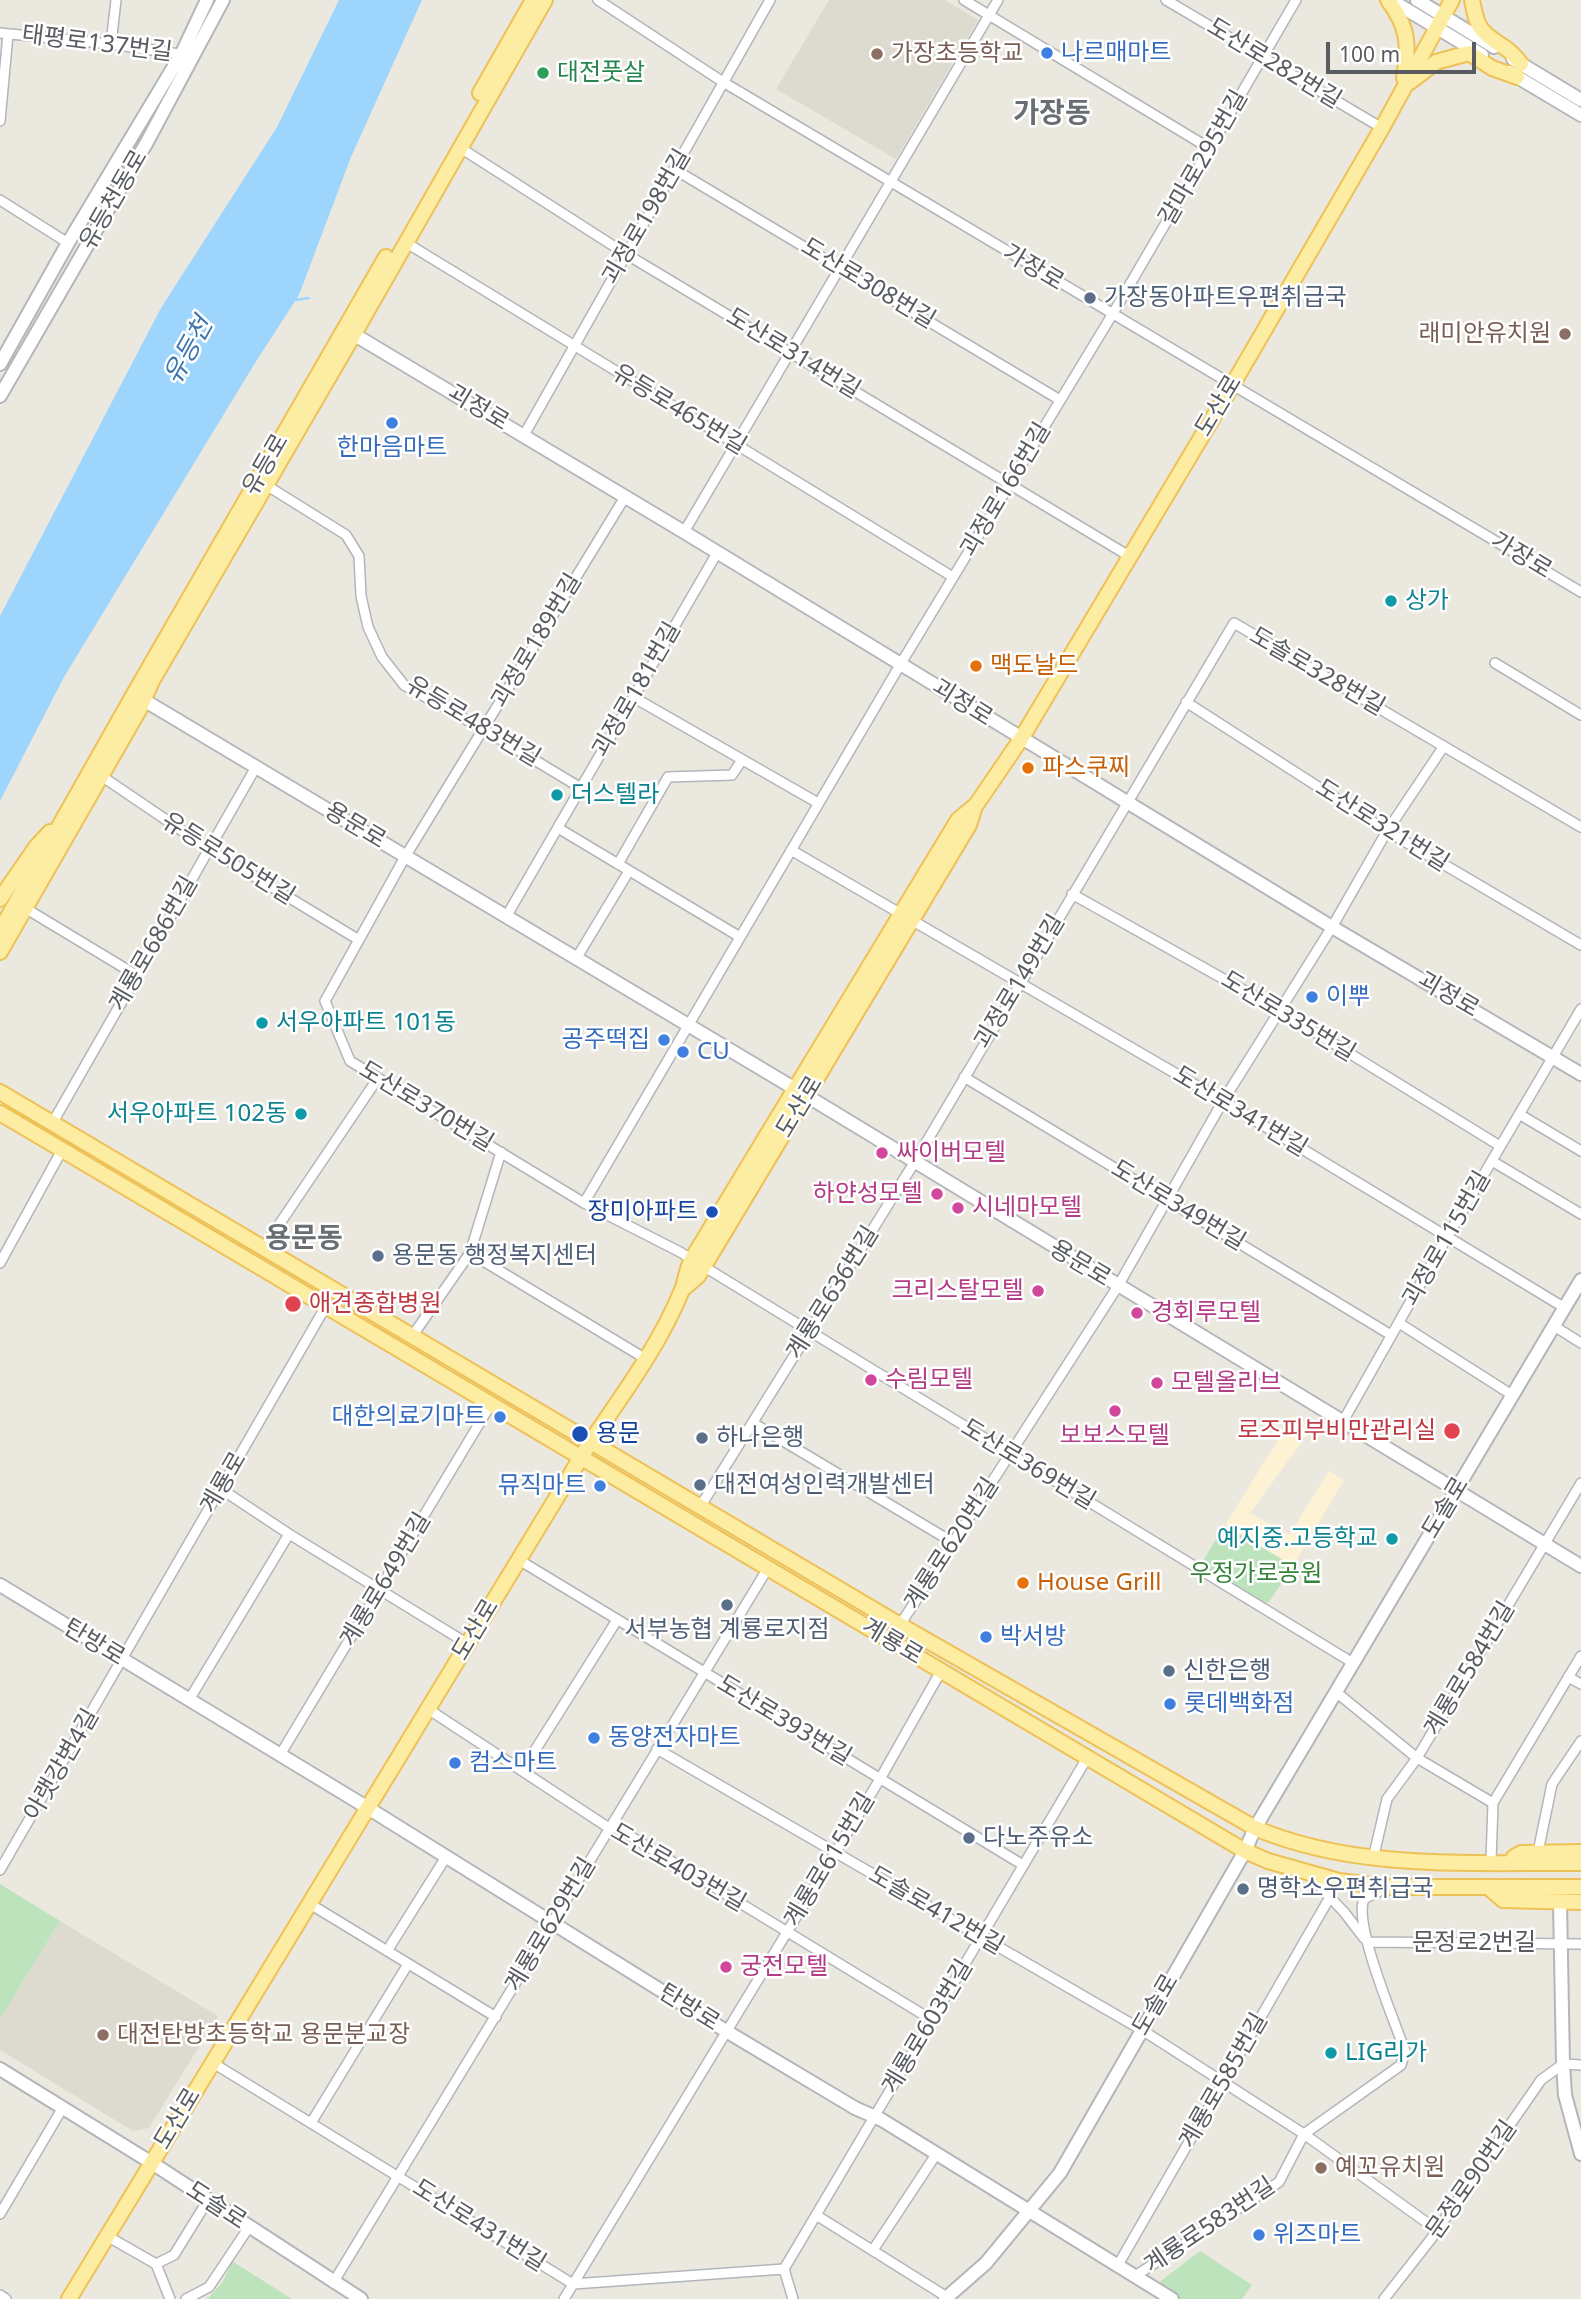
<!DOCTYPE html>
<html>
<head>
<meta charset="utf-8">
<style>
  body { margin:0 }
  #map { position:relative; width:1581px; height:2299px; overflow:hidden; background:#ebe8df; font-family:"Noto Sans",sans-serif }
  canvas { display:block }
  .scale { position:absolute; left:1326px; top:42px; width:150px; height:32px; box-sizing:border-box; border:4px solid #585c60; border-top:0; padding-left:9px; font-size:21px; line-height:24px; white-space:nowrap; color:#585c60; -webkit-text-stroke:5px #fff; paint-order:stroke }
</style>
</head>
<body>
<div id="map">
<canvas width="1581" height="2299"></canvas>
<div class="scale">100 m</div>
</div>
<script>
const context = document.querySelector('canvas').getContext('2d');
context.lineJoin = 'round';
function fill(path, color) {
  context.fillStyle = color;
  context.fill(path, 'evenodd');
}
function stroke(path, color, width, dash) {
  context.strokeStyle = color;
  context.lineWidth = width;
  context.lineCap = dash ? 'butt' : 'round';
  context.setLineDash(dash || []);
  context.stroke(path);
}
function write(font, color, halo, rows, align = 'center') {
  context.font = font + ' "Noto Sans","Noto Sans KR",sans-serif';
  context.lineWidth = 5;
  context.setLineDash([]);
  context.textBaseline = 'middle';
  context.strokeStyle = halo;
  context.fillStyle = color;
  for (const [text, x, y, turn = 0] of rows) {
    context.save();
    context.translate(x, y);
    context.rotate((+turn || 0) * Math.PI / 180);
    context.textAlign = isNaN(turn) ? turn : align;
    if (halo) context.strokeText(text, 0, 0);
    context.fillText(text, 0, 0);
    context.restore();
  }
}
const commercial = new Path2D(`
  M1293,1416L1312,1428L1250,1513L1289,1535L1329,1471L1344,1480L1293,1566L1225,1525Z`);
const education = new Path2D(`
  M829,0H945L978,20L896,159L776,89Z
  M60,1921L218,2016L149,2128L133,2131L0,2050V2019Z`);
const green = new Path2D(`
  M1225,1525L1293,1566L1269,1602L1256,1605L1205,1573L1201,1564Z
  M0,1884L60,1921L0,2019Z
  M1200,2251L1252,2285L1242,2299H1181L1157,2284Z
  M232,2261L292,2299H207L223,2282Z`);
const water = new Path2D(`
  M339,0H422L351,157L299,295L255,363L64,677L0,801V616L161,308L277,127Z`);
const stream = new Path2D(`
  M295,300L309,298`);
const minor = new Path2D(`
  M598,0L723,82L1581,592
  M964,0L1209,148
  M1166,0L1382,128
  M0,33L111,44L186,55
  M111,44L116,0
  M0,121L8,34
  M459,147L626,254L1129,556
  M674,169L1060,400
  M0,200L68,243
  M405,242L953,577
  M524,435L770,0
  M266,485L346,535L359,556L361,596L368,627L382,657L404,685L483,729L581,788
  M625,497L405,857L325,1001L350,1061L584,1203L680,1252L1353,1663
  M684,532L998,0
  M1495,663L1581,715
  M633,697L818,803
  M1186,702L1387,831L1581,945
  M100,775L209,849L359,940
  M558,828L740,937
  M791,850L1223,1101L1565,1308
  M618,864L668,777L732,775L742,760
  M1072,894L1279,1010L1500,1146
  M25,908L136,975
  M506,917L717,553
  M576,959L629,871
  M964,1077L1391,1335
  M1519,1114L1581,1151
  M53,1122L256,767
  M1492,1161L1581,1214
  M584,1203L900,665L1112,315L1296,0
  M264,1247L378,1078
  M470,1253L646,1359
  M0,1263L62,1150
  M1399,1323L1512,1395
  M1554,1326L1581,1343
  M413,1335L470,1253L501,1152
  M753,1423L954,1543
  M1342,1423L1447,1237L1581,1009
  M221,1489L289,1534L468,1644
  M700,1507L914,1163L1234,623L1581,827
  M519,1560L1023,1865
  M900,1625L1118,1286L1223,1101L1332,927L1387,831L1444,746
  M1568,1677L1581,1684
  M1336,1692L1417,1758L1493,1803
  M189,1700L289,1534
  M428,1709L609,1828H617L932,2020
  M657,1749L1142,2030L1304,2134L1437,2230
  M280,1755L491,1404
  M522,1771L617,1620
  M1538,1852L1552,1784L1581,1741
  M1373,1859L1387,1799L1417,1758L1581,1483
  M1491,1861L1493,1803L1581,1656
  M0,1870L326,1306
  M1309,1875L1344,1912L1364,1938
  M310,1904L496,2017
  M1367,1942L1581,1944
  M387,1951L446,1857
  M213,2063L573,2284L784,2269
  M311,2123L408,1964
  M0,2214L62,2109
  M816,2215L947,2297
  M107,2236L156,2264L170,2299
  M873,2250L937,2153
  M156,2264L174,2255L208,2200
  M1118,2265L1330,1897
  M1135,2276L1279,2182L1304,2134L1401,2065L1405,2051C1395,2022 1353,1924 1364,1899L1386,1888
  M333,2283L768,1568
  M0,2295L6,2299
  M186,2299L209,2287L249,2227
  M564,2299L880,1779L941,1671
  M793,2299L784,2269L1087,1758
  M1384,2299L1431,2239L1541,2080L1563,2064L1581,2065`);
const tertiary = new Path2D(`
  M137,696L807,1096L1581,1566
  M0,1585L368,1808L726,2031L855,2108L882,2120L1172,2299
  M1560,1902L1563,2064L1565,2095L1581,2154
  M0,2069L152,2163L361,2299
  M945,2299L986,2263L1060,2173L1245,1851L1255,1828L1581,1280`);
const secondary = new Path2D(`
  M1391,0L1482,55
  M1417,0L1494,47
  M1513,59L1581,100
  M1509,72L1581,115
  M345,329L684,532L1332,927L1581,1074
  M0,364L68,243L182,53L207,0
  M0,396L147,142L223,0`);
const primary = new Path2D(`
  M1388,0C1409,28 1409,45 1404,78
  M1472,0C1474,10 1476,24 1483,31C1496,45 1509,46 1521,64
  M1410,82L1436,62L1469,53L1492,68L1517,77
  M480,93L533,0
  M0,899L36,847L50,832
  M0,931L134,694L386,257
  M0,952L139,710L152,681L354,334L545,0
  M0,1092L900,1625L1255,1828C1356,1871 1473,1862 1581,1863
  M0,1113L1245,1851L1268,1861L1339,1881L1388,1887H1581
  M683,1289L698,1276L969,825L975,806
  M1514,1857L1521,1853L1581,1852
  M1488,1887L1503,1900L1581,1902
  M69,2299L591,1441C624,1393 660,1344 682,1290C686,1280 686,1270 692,1259L958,820L976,805L1021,739L1233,384L1382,128L1452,0`);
const markers = [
  [1047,53,7,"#3f7fe0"],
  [877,54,7,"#8d6e63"],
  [543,73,7,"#2e9e5b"],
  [1090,298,7,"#5c6f8a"],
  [1565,334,7,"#8d6e63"],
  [392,423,7,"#3f7fe0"],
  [1391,601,7,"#0f9aa8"],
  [976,666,7,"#e8710a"],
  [1028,768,7,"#e8710a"],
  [557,795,7,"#0f9aa8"],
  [1312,997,7,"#3f7fe0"],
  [262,1023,7,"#0f9aa8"],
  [664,1040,7,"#3f7fe0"],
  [683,1052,7,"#3f7fe0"],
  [301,1114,7,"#0f9aa8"],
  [882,1153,7,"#d1479c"],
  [937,1194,7,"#d1479c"],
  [958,1208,7,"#d1479c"],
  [712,1212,7,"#1a4fb4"],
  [378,1256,7,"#5c6f8a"],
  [1038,1291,7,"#d1479c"],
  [293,1304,9,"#e0444e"],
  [1137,1313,7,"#d1479c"],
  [871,1380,7,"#d1479c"],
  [1157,1383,7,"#d1479c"],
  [1115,1411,7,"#d1479c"],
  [500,1417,7,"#3f7fe0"],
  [1452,1431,9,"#e0444e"],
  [580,1434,9,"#1a4fb4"],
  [702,1438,7,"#5c6f8a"],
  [700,1485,7,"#5c6f8a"],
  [600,1486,7,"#3f7fe0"],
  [1392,1539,7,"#0f9aa8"],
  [1023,1583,7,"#e8710a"],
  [727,1605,7,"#5c6f8a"],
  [986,1637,7,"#3f7fe0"],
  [1169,1671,7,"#5c6f8a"],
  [1170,1704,7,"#3f7fe0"],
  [594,1738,7,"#3f7fe0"],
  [455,1763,7,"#3f7fe0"],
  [969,1838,7,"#5c6f8a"],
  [1243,1889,7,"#5c6f8a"],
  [726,1967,7,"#d1479c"],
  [103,2035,7,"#8d6e63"],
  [1331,2053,7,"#0f9aa8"],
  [1321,2168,7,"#8d6e63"],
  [1259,2235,7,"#3f7fe0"]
];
const streetNames = [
  ["태평로137번길",97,44,7],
  ["도산로282번길",1274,64,31],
  ["갈마로295번길",1204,158,-60],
  ["유등천동로",114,200,-60],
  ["괴정로198번길",647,217,-60],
  ["가장로",1033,268,31],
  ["도산로308번길",868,284,31],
  ["도산로314번길",793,354,31],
  ["도산로",1219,406,-59],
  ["괴정로",478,408,31],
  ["유등로465번길",679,410,31],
  ["유등로",266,465,-60],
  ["괴정로166번길",1006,490,-59],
  ["가장로",1521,556,31],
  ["괴정로189번길",537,641,-59],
  ["도솔로328번길",1317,672,30],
  ["괴정로181번길",637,690,-60],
  ["괴정로",962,703,32],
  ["유등로483번길",473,722,31],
  ["용문로",355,826,31],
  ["도산로321번길",1382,826,32],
  ["유등로505번길",228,859,32],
  ["계룡로686번길",154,944,-60],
  ["괴정로149번길",1020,982,-59],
  ["괴정로",1448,995,30],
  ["도산로335번길",1288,1017,31],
  ["도산로370번길",426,1107,31],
  ["도산로",800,1107,-59],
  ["도산로341번길",1240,1112,31],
  ["도산로349번길",1178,1206,31],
  ["괴정로115번길",1447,1239,-60],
  ["용문로",1080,1264,31],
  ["계룡로636번길",833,1293,-58],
  ["도산로369번길",1028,1465,31],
  ["계룡로",224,1483,-60],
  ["도솔로",1446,1508,-59],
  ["계룡로620번길",952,1544,-57],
  ["계룡로649번길",386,1580,-59],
  ["도산로",476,1630,-59],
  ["계룡로",892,1642,31],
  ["탄방로",94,1643,31],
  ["계룡로584번길",1470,1669,-59],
  ["도산로393번길",784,1721,31],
  ["아랫강변4길",62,1765,-60],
  ["계룡로615번길",830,1860,-59],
  ["도산로403번길",678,1868,30],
  ["도솔로412번길",936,1911,30],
  ["계룡로629번길",551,1925,-59],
  ["문정로2번길",1474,1943],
  ["도솔로",1156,2005,-60],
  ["탄방로",689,2008,32],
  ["계룡로603번길",928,2027,-59],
  ["계룡로585번길",1224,2081,-60],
  ["도산로",178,2119,-59],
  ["문정로90번길",1472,2180,-55],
  ["도솔로",216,2206,33],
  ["도산로431번길",479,2226,32],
  ["계룡로583번길",1210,2226,-34]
];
const shopNames = [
  ["나르매마트",1061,53],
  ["한마음마트",392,448,"center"],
  ["이뿌",1326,997],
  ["공주떡집",650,1040,"right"],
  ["CU",697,1052],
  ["대한의료기마트",486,1417,"right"],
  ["뮤직마트",586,1486,"right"],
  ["박서방",1000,1637],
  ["롯데백화점",1184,1704],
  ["동양전자마트",608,1738],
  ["컴스마트",469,1763],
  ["위즈마트",1273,2235]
];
const educationNames = [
  ["가장초등학교",891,54],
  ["래미안유치원",1551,334,"right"],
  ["대전탄방초등학교 용문분교장",117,2035],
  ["예꼬유치원",1335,2168]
];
const leisureNames = [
  ["대전풋살",557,73]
];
const serviceNames = [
  ["가장동아파트우편취급국",1104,298],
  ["용문동 행정복지센터",392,1256],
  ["하나은행",716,1438],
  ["대전여성인력개발센터",714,1485],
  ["서부농협 계룡로지점",727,1630,"center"],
  ["신한은행",1183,1671],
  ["다노주유소",983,1838],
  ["명학소우편취급국",1257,1889]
];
const cultureNames = [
  ["상가",1405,601],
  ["더스텔라",571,795],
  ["서우아파트 101동",276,1023],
  ["서우아파트 102동",287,1114,"right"],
  ["예지중.고등학교",1378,1539,"right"],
  ["LIG리가",1345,2053]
];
const foodNames = [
  ["맥도날드",990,666],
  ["파스쿠찌",1042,768],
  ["House Grill",1037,1583]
];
const hotelNames = [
  ["싸이버모텔",896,1153],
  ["하얀성모텔",923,1194,"right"],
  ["시네마모텔",972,1208],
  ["크리스탈모텔",1024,1291,"right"],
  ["경회루모텔",1151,1313],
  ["수림모텔",885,1380],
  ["모텔올리브",1171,1383],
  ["보보스모텔",1115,1436,"center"],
  ["궁전모텔",740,1967]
];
const transitNames = [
  ["장미아파트",698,1212],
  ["용문",596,1434,"left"]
];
const healthNames = [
  ["애견종합병원",309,1304],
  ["로즈피부비만관리실",1436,1431,"right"]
];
const parkNames = [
  ["우정가로공원",1256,1574]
];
const waterNames = [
  ["유등천",189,351,-61]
];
const quarterNames = [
  ["가장동",1052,114],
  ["용문동",304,1239]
];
fill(commercial, '#fdf2d3');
fill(education, '#dddad0');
fill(green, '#bce3bb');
fill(water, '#9dd5fd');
stroke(stream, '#9dd5fd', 2.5);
stroke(minor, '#b2b6ba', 12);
stroke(tertiary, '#b2b6ba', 16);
stroke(secondary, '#b3b7bc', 16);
stroke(primary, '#eec156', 18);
stroke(minor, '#fff', 9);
stroke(tertiary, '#fff', 12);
stroke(secondary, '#fff', 12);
stroke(primary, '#fdeda2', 14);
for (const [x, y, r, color] of markers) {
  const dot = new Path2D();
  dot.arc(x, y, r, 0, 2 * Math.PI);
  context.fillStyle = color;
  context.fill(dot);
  stroke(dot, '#fff', 2.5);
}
write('24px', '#585c60', '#fff', streetNames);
write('24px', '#366cbe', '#fff', shopNames, 'left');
write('24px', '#785e54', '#fff', educationNames, 'left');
write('24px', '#27864d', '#fff', leisureNames, 'left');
write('24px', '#4e5e75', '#fff', serviceNames, 'left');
write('24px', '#0d838f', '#fff', cultureNames, 'left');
write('24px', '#c56008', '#fff', foodNames, 'left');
write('24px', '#b23c85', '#fff', hotelNames, 'left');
write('24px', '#164399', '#fff', transitNames, 'right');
write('24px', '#be3a42', '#fff', healthNames, 'left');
write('24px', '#358238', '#fff', parkNames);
write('italic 26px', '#3c75ae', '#fff', waterNames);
write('bold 28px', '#696e72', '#fff', quarterNames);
</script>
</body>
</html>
